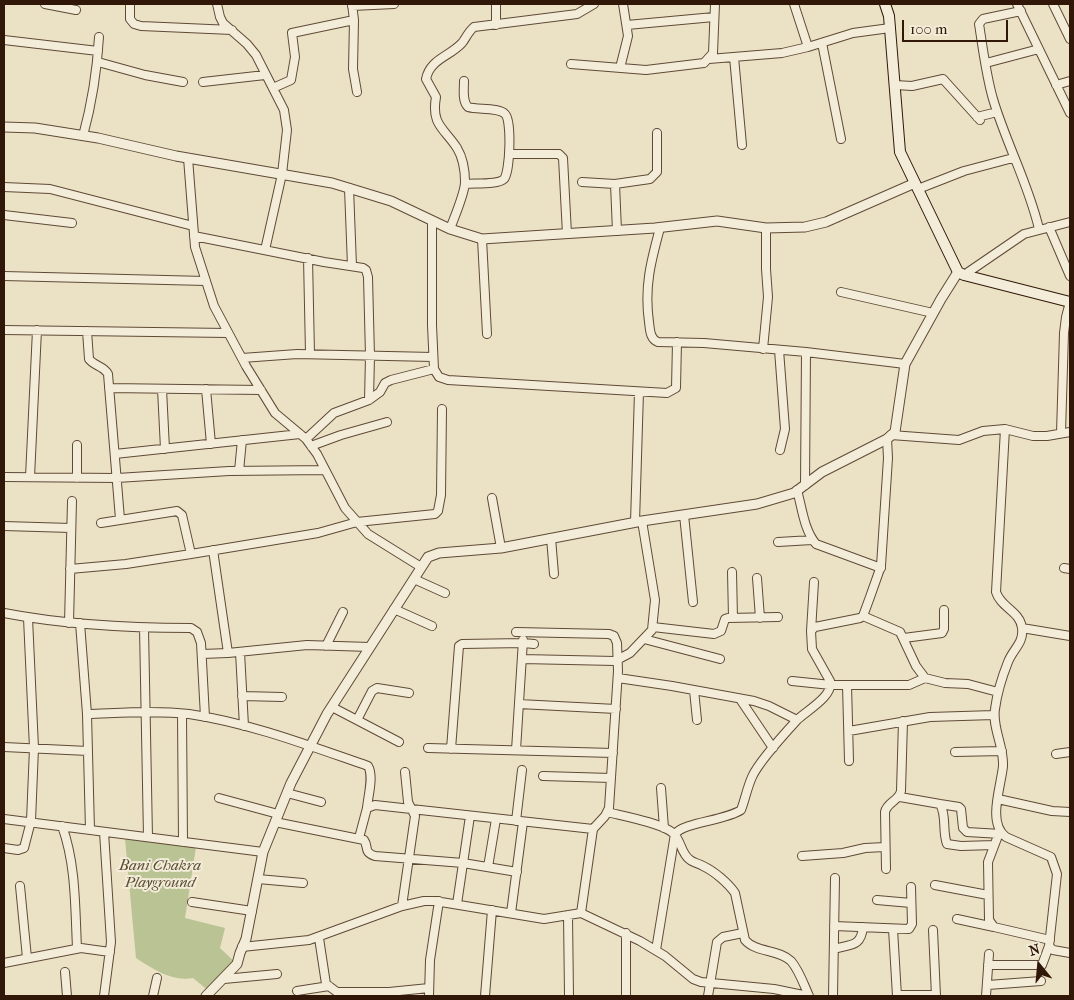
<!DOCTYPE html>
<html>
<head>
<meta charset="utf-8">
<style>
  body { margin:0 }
  #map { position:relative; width:1074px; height:1000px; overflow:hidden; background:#ebe2c5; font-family:"IM FELL French Canon",serif }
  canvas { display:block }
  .frame { position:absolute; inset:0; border:5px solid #301707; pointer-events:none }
  .north { position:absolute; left:1014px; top:940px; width:50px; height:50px; -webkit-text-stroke:4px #f2ecd9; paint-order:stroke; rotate:343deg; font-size:14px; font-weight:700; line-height:20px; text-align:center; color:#301707 }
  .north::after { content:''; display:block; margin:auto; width:18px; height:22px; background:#301707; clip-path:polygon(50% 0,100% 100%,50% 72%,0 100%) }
  .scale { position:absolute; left:902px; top:20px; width:106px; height:22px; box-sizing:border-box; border:2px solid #301707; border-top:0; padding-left:6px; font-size:15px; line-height:18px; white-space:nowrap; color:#301707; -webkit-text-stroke:4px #f2ecd9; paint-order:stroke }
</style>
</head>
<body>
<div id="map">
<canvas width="1074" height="1000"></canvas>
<div class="frame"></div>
<div class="north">N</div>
<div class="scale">100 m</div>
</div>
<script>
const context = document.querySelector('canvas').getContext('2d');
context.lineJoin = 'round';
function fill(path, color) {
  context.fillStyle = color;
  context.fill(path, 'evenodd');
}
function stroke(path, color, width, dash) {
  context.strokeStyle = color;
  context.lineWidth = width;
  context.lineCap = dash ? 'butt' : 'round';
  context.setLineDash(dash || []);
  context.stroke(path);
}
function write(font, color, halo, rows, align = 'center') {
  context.font = font + ' "IM FELL French Canon",serif';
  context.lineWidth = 4;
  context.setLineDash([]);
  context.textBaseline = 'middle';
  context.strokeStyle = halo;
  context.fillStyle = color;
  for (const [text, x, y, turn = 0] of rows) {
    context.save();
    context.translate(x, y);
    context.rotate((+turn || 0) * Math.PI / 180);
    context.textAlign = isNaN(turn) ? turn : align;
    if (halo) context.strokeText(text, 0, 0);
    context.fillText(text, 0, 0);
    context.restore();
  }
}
const green = new Path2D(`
  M125,839L196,847L185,918L225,928L220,948L237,964L219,976L210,992L193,978C172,982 153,969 136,958Z`);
const minor = new Path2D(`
  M45,4L76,10
  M130,4V19L134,24L141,26L232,30
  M217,4L220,17L223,23L247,44L256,55L284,110L287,130L282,174L265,250
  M352,4L354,20L353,69L357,92
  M794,4L808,47
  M1017,4L1070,113
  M1053,4L1070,39
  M352,6L394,4
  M1021,11L983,19L979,24C983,49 986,75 993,99C1006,143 1029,185 1039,229
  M496,25V4
  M627,25L714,17
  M4,40L98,51
  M822,43L841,139
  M734,57L742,145
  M709,59L782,53L808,47L853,33L890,28
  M98,62L145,75L183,82
  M986,63L1039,49
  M571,64L646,70L704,63L713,53L715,4
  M620,68L628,36L623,4
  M464,81C464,90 462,101 468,107C477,110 499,107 505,114C512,120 510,172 504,179C498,185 474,183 466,184
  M203,82L265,75
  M895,85L912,86L943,79L980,120
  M1056,85L1070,81
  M273,88L291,80L295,57L292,33L354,20
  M977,117L997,112
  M83,136C92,103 97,71 99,37
  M509,154H559L563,158L567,234
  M188,158L195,247L214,306L246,366L275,413L306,439L317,454L345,508L368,534L421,567
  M582,182L615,184L650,179L657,172V133
  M615,184L617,231
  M4,187L50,189L193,226
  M349,188L352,266
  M918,189L964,171L1013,158
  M4,215L72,223
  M432,221V325L434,369L439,377L448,380L667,393L676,388L677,342
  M1049,227L1070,276
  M660,228C651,261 644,287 649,322C650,330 650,339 658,342L704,343L806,352L905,364
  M450,229C454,218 465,193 465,182C465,171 463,158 457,148C444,128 431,125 436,97L426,79C430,59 449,57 462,43C466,38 468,32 474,27L577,14L594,4
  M194,236L324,262L363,268L366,270L368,277L370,356L369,400
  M482,239L487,334
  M308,258L310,354
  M964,275L1024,234L1070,222
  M4,276L206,281
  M841,292L933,313
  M4,330L228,333
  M87,331L89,359C94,366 104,366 108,374L120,519
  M763,349L768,297L766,269V228
  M779,350L785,429L780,450
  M242,358L297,354L433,357
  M109,388L261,390
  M162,389L165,449
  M206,389L211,444
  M1005,429L996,592C1001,608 1020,611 1022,628C1024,643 1013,649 1008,662C1002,677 997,694 995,709C992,728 1004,746 1003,766C1001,787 987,823 1006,837L1051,857L1057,874L1049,946L1053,950L1070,953
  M1061,433L1064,333L1066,317L1070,302
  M891,435L959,440L983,431L1005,429L1033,436H1047L1070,432
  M306,439L334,413L369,400L380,392L385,383L391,380L434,369
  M311,446L341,435L387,422
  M115,454L300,434
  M239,471L242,440
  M4,477L117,478L229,471L325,470
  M30,477L37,330
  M77,478V445
  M805,485L806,352
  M797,490C802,508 804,530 816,544L881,568
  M492,498L501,548
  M684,515L693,602
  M635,522L639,392
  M101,523L177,511L182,515L191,554
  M4,526L71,528
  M551,538L554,574
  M778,542L812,540
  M213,550L228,653
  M1064,568L1070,569
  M70,569L126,564L191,554L318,533L357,522L435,514L438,511L441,495L442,409
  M732,572L733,618
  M757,578L760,618
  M414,579L445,593
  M394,609L432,626
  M4,613C66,625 128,628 191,628L197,632L201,643L205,717
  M863,616L900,632L916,666L925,678L945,683L968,684L998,692
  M69,623L72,501
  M80,623L87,714L90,830
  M653,627L714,634L721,631L725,619L728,618L778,617
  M144,628L148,837
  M1022,628L1070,636
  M811,631L814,582
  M516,632L609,634L614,636L617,643L618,671L609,808L605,816L593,829L581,913
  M904,638L942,633L944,629V610
  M644,639L720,659
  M326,646L343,612
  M240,652L244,726
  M202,654L228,653L307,645L370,647
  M522,659L615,661L630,653L652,630L655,600L642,521
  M618,678L672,686L754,701L769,706L797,720
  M792,681L831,685H909L925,678
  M847,685L849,761
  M694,690L697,720
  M242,696L282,697
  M740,699L773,748
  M519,704L616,709
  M332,707L399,742
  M87,714C120,713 155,710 189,714C250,723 310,746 368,766C374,776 368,796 367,808
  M182,714L183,842
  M357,720L372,691L377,688L409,693
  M849,731L930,717L994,715
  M4,747L88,751
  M428,748L613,753
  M451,749L459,646L462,644L523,643L534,644
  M516,750L523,640
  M955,752L1002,751
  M1056,754L1070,752
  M543,776L611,778
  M661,788L664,828
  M287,793L321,802
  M900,797L940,804C947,816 942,831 947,844L961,846L994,845
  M219,798L278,814
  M998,799L1052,811L1070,812
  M940,804L959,807L961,809L963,828L967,832L1001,834
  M607,812C623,816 662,823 673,833C681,840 681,853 689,859C693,863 698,863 703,866C714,871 728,883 735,893L745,940C756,953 779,949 791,961C799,970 804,985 809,996
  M4,819L263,852
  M516,821L522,770
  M275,822L364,840C369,847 363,852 375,856L463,863L517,872
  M62,826C76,864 75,907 77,948
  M104,832L111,942L104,996
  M999,833L988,862L989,920L994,927L1050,940
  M359,838L367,808L375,805L593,829
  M4,848L18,850L24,848L31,821L34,748L28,618
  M802,856L843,853L865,848L885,847
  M488,867L496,819
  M886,869L885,812C887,802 899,801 901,791L903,721
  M258,879L303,883
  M935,885L988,895
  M20,886L27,958
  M877,900L911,903
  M192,902L252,911
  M457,904L470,816
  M402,906L415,816L408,802L405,772
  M511,913L523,822
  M568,915L569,996
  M957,919L994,927
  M834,926L909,929L912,924L911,887
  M893,929L897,996
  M933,930L936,996
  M626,933V996
  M319,938L326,984L337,992H389L429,988
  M242,947L309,940L402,906L424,901H435L544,919L581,913L640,941L665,956L693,979L701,982L774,989L808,996
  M834,949C851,944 861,947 863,927
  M656,950L675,834C684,822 724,821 741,810C745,800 747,788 752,777C758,763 786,732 797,720C806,711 834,696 830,681L812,649L811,631L815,627L860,618L863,616L870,597L881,566L888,458L887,439
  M4,963L81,948L110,952
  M988,965H1042L1049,946
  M65,972L67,996
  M224,979L277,974
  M988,985L1041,981
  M297,991L329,986
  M897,995H936
  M153,996L157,978
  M429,996L430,960L439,901
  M485,996L492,910
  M708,996L717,942L723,937L743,933
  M833,996L835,878
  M986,996L989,954`);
const tertiary = new Path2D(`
  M4,127L35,128L98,138L176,156L332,183L391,201L450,229L482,239L655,228L717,221L766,228L805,227L826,222L915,183
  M206,996L237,964L240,953L246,939L263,852L291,783L327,714L428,557L439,553L501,548L642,521L757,504L794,493L822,472L887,439L895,432L905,364L941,299L958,272`);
const secondary = new Path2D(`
  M885,4L889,16L900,152L958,272L964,275L1070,302`);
const parkNames = [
  ["Bani Chakra",160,866],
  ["Playground",160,883]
];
fill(green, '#b9c393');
stroke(minor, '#5f4a36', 10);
stroke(tertiary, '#5f4a36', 11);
stroke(secondary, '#301707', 12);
stroke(minor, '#f2ecd9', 8);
stroke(tertiary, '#f2ecd9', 9);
stroke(secondary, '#f2ecd9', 10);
write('italic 15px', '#594b31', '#f2ecd9', parkNames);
</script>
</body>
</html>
